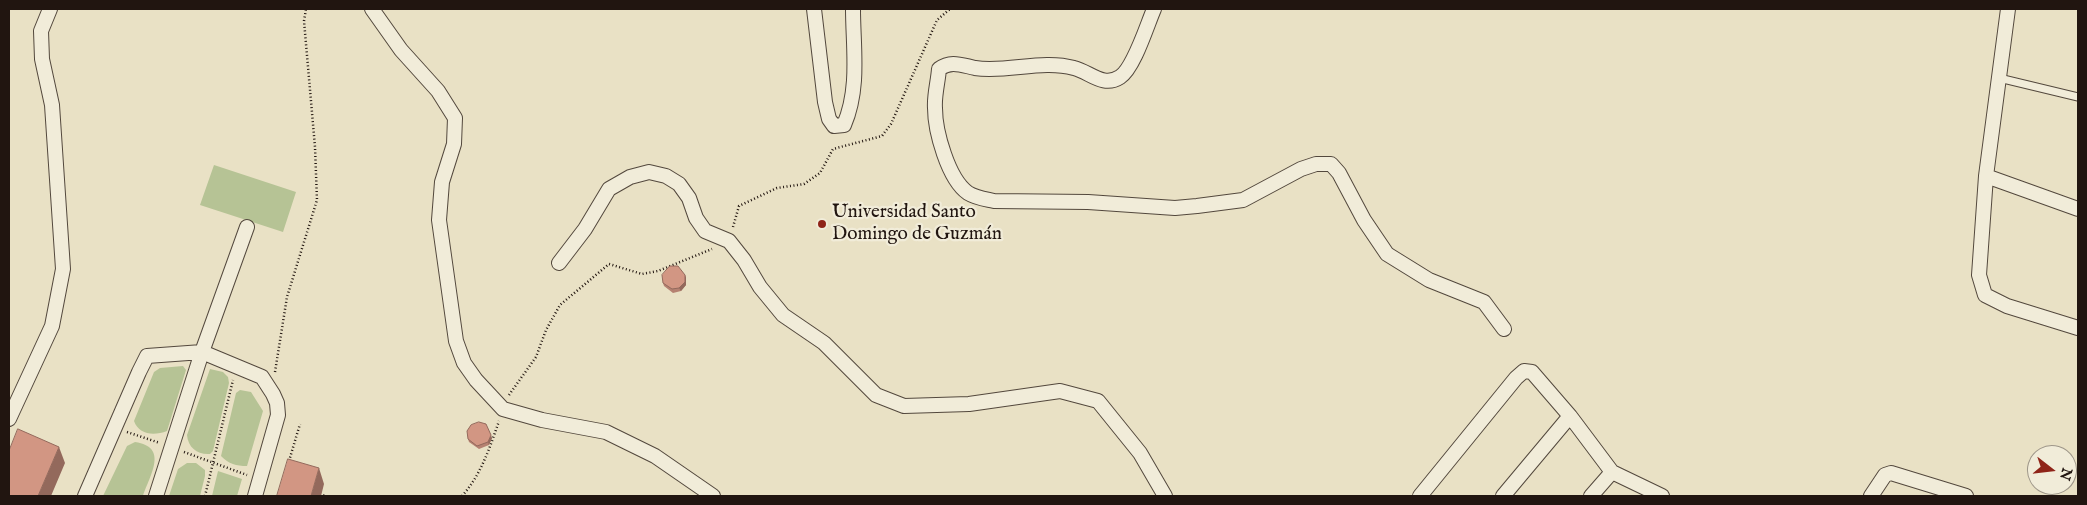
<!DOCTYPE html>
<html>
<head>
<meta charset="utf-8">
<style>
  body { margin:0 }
  #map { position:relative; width:2087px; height:505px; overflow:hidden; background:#e9e1c5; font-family:"IM FELL English",serif }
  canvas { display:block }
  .frame { position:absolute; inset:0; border:10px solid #211510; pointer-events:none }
  .north { position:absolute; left:2027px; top:445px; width:50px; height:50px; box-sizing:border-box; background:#f1ecd9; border:1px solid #9e9689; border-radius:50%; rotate:106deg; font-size:14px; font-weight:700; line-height:20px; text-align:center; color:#211510 }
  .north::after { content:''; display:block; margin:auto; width:18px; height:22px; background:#8f2418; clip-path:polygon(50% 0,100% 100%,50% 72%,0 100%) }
</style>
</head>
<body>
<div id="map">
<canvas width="2087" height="505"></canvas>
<div class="frame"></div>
<div class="north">N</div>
</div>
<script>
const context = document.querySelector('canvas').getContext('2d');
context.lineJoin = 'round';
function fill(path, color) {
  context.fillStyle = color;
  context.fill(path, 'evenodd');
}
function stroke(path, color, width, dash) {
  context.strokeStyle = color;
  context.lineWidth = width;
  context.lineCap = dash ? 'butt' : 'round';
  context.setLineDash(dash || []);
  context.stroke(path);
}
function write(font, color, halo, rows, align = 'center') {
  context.font = font + ' "IM FELL English",serif';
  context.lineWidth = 4.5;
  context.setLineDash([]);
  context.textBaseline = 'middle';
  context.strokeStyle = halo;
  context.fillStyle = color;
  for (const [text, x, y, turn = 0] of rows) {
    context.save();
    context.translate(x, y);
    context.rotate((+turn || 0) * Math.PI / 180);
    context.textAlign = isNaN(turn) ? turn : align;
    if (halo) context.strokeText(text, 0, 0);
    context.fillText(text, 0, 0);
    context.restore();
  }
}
const green = new Path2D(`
  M214,165L296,192L283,232L200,205Z
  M183,366L186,370L167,431C154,436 139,435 134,421L154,372L160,368Z
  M210,369L223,372L228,377L229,383L213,451L210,454C198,455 188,448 187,435Z
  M240,390L251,392L263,411L247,466C236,466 229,464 221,456L236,393Z
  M135,442C169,447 150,475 143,496H103L127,446Z
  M187,463H196L205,470V476L200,496H169L178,469Z
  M218,471L242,479L237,496H212Z`);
const path = new Path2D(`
  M733,227L739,206L777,188L804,184L820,173L833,149L882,136L891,124L937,20L950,9
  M275,372L287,297L317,200L315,147L304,21L306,9
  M509,395L536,357L546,330L560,305L609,264L642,274L658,271L712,249
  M127,432L160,443
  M184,452L247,475
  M289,461L300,424
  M323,495L324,496
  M205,496L233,380
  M462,496C481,475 490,447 499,421`);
const lane = new Path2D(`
  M1999,78L2078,97`);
const street = new Path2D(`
  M372,9L401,50L438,91L455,118L454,144L442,182L439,220L456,341L464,363L476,380L503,409L542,420L606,432L655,456L713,496
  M814,9L825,102L829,119L834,126L844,125C860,88 853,47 853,9
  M1154,9C1147,25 1134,68 1120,77C1103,88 1090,72 1074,68C1042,59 1007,73 975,68C961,65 951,60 939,69C938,82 934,96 935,108C935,131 948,179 968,193C976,198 985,199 994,201L1088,202L1175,208L1197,206L1243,200L1301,169L1316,164H1331L1339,173L1364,220L1387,254L1429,280L1484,302L1504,329
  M2008,9L1986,176L1979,275L1985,295L2007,306L2078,328
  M1986,176L2078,209
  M559,263L585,229L609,189L630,177L649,172L666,176L679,184L689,198L696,218L705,231L729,241L744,260L760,287L783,315L824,343L876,395L904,406L969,404L1060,391L1098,401L1140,453L1165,496
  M9,419L52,326L63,269L52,105L42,59L41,31L50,9
  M85,496L139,372L147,356L202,352L262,377L273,394L277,403L278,415L255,496
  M156,496L202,352L247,227
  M1420,496L1516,378L1524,371L1532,372L1570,416L1612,472L1662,496
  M1503,496L1570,416
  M1591,496L1612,472
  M1871,496L1885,475L1891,473L1966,496`);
const wall = new Path2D(`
  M685,275L686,278V285L681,291L673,293L664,286L663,283Z
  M492,438L489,445L479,449L469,442L468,439Z`);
const shadedWall = new Path2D(`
  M685,275L686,278V285L681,291L679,288Z
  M491,435L492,438L489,445L488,442Z
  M59,447L65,463L51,496H38Z
  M319,468L324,484L321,496H311Z`);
const building = new Path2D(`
  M670,266H678L685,275V282L679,288L672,289L663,283L662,275Z
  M479,422L486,424L491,435L488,442L477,446L468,439L467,431L471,425Z
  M18,429L59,447L38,496H9V451Z
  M288,459L319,468L311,496H277Z`);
const markers = [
  [822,224,5,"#8f2418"]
];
const poiNames = [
  ["Universidad Santo",832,213],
  ["Domingo de Guzmán",832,235]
];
fill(green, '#b6c395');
stroke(lane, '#53483d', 9);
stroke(street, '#53483d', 16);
stroke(path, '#211510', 2.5, [1, 2.5]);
stroke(lane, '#f1ecd9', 7);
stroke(street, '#f1ecd9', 14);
fill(wall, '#b58171');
fill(shadedWall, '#93695c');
fill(building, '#d29683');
stroke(building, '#93695c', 1);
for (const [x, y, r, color] of markers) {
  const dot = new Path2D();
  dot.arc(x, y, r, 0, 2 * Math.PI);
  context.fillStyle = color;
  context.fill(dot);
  stroke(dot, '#f1ecd9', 2);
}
write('19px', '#211510', '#f1ecd9', poiNames, 'left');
</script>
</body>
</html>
